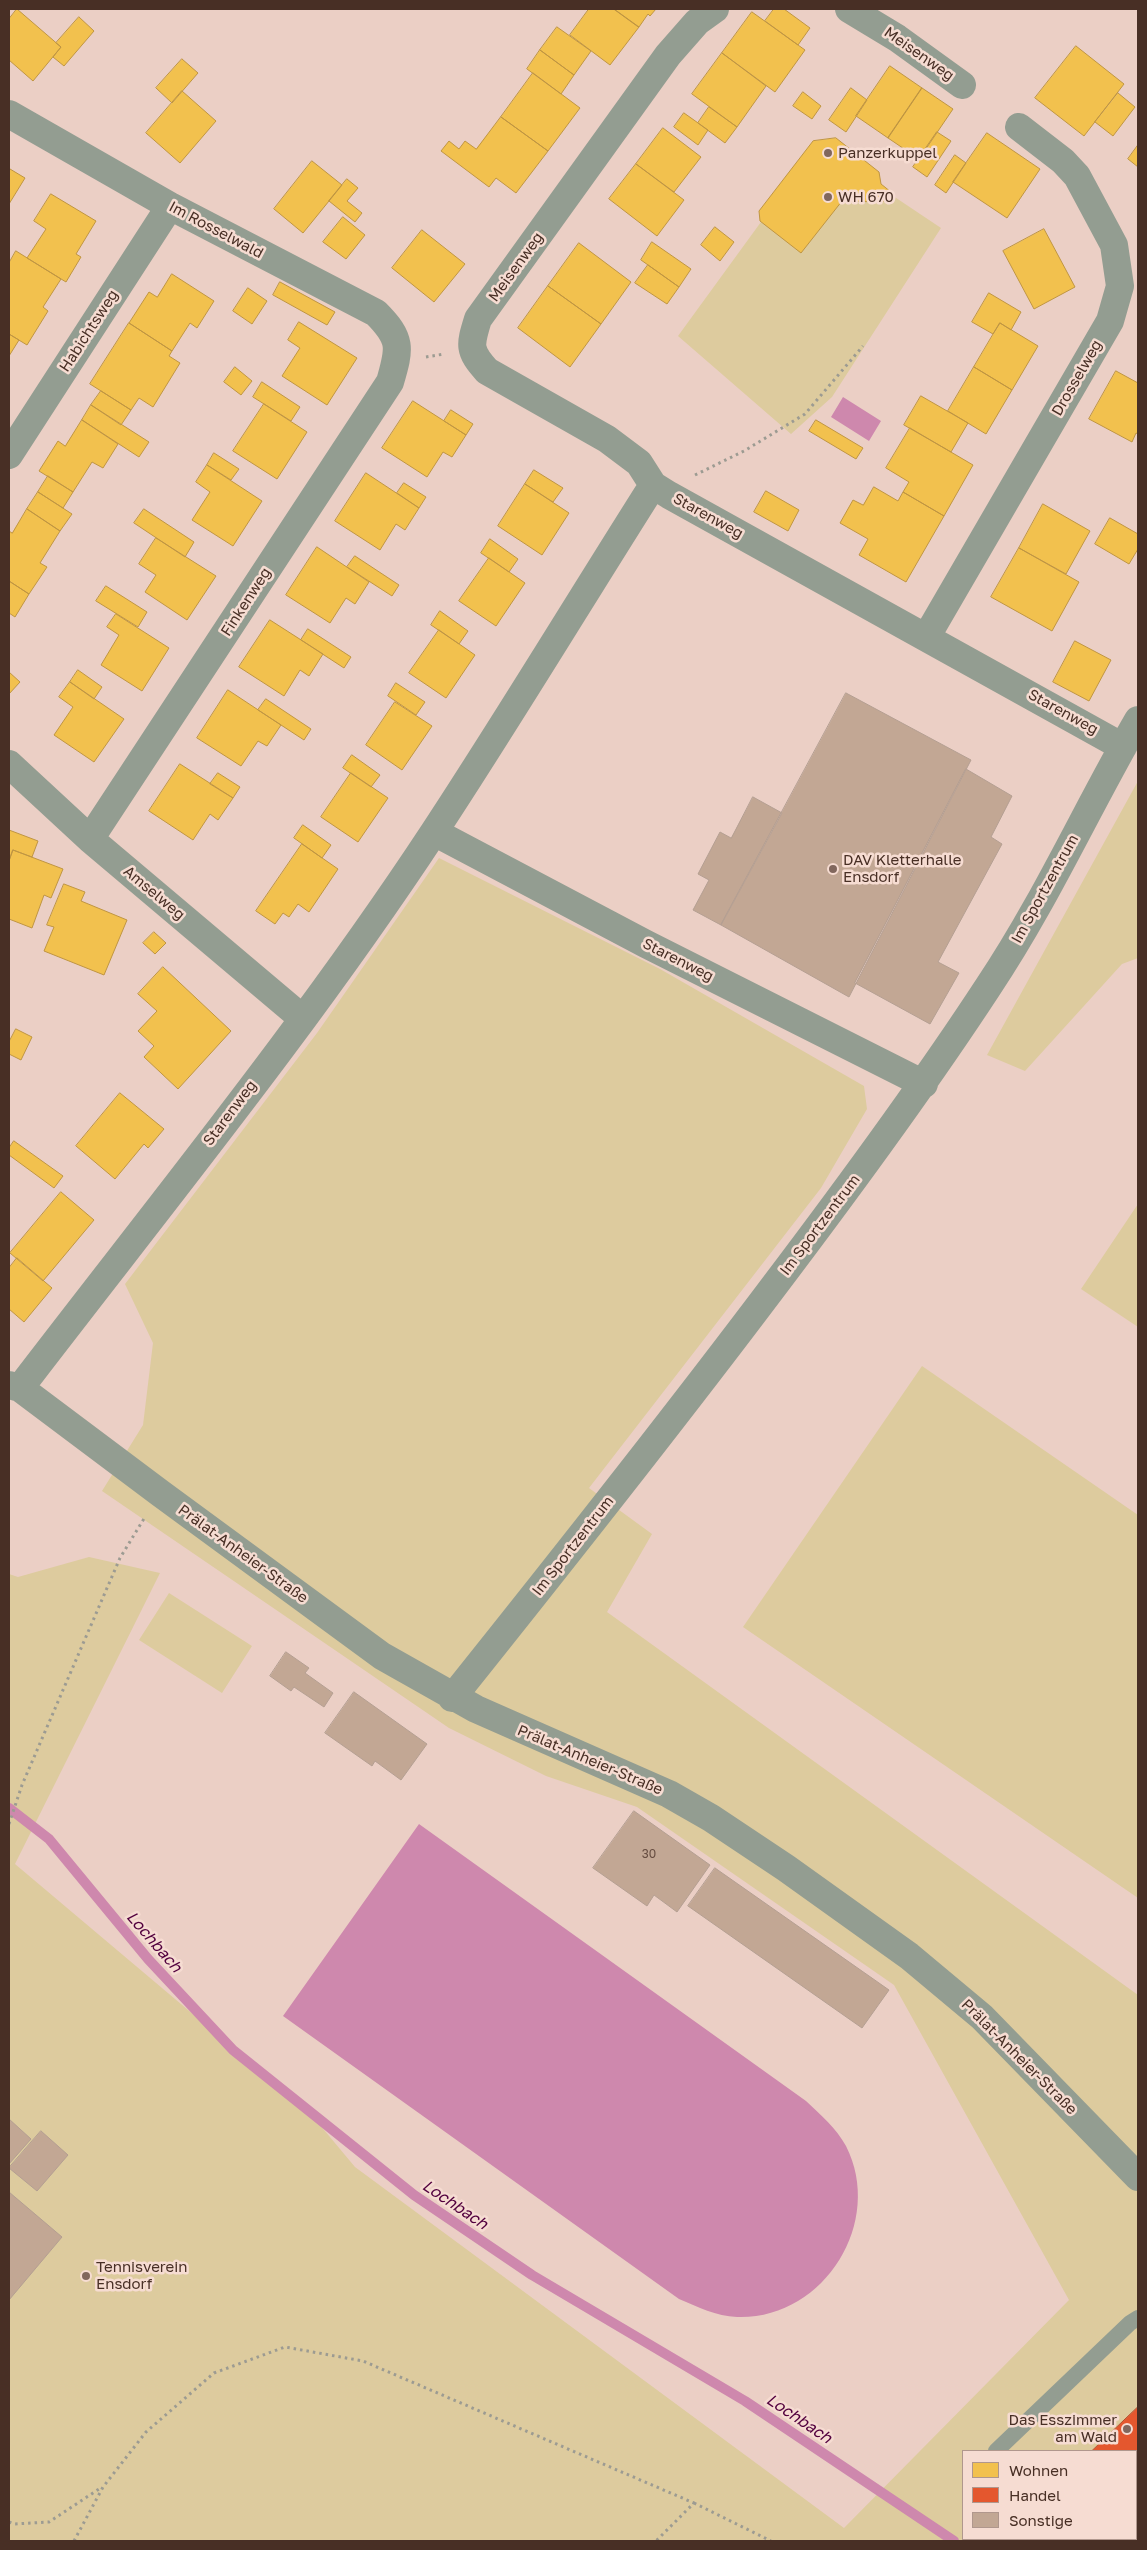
<!DOCTYPE html>
<html>
<head>
<meta charset="utf-8">
<style>
  body { margin:0 }
  #map { position:relative; width:1147px; height:2550px; overflow:hidden; background:#ebcfc5; font-family:"Golos Text",sans-serif }
  canvas { display:block }
  .frame { position:absolute; inset:0; border:10px solid #482f25; pointer-events:none }
  .legend { position:absolute; left:962px; top:2450px; width:175px; height:90px; box-sizing:border-box; background:#f6dcd2; border:1px solid #b0978d; margin:0; padding:6px 9px; list-style:none; font-size:15px; color:#482f25 }
  .legend li { display:flex; align-items:center; gap:10px; height:25px }
  .legend b { width:25px; border:1px solid #b0978d }
</style>
</head>
<body>
<div id="map">
<canvas width="1147" height="2550"></canvas>
<div class="frame"></div>
<ul class="legend">
<li><b style="height:14px;background:#f2c14e"></b>Wohnen</li>
<li><b style="height:14px;background:#e4572e"></b>Handel</li>
<li><b style="height:14px;background:#c2a794"></b>Sonstige</li>
</ul>
</div>
<script>
const context = document.querySelector('canvas').getContext('2d');
context.lineJoin = 'round';
function fill(path, color) {
  context.fillStyle = color;
  context.fill(path, 'evenodd');
}
function stroke(path, color, width, dash) {
  context.strokeStyle = color;
  context.lineWidth = width;
  context.lineCap = dash ? 'butt' : 'round';
  context.setLineDash(dash || []);
  context.stroke(path);
}
function write(font, color, halo, rows, align = 'center') {
  context.font = font + ' "Golos Text",sans-serif';
  context.lineWidth = 5;
  context.setLineDash([]);
  context.textBaseline = 'middle';
  context.strokeStyle = halo;
  context.fillStyle = color;
  for (const [text, x, y, turn = 0] of rows) {
    context.save();
    context.translate(x, y);
    context.rotate((+turn || 0) * Math.PI / 180);
    context.textAlign = isNaN(turn) ? turn : align;
    if (halo) context.strokeText(text, 0, 0);
    context.fillText(text, 0, 0);
    context.restore();
  }
}
const green = new Path2D(`
  M817,145L941,228L832,397L791,434L678,336Z
  M1138,781V958L1122,964L1025,1071L987,1055Z
  M439,858L660,969L864,1086L867,1109L821,1188L589,1488L652,1534L607,1612L1138,1995V2541H9V1574L18,1577L89,1557L160,1573L15,1864L309,2112L355,2167L844,2528L1069,2300L894,1985L637,1807L546,1776L449,1728L102,1491L143,1425L153,1343L125,1284L317,1033ZM963,2451H1136V2539H963Z
  M1138,1204V1327L1081,1289Z
  M922,1366L1138,1515V1898L743,1627Z
  M169,1593L252,1646L222,1693L139,1640Z`);
const water = new Path2D(`
  M843,397L881,421L869,441L831,417Z
  M419,1824L806,2101C821,2115 836,2128 846,2146C885,2223 823,2320 737,2317C716,2316 698,2307 679,2299L283,2016Z`);
const homes = new Path2D(`
  M17,9L61,47L33,81L9,60V19Z
  M589,9H614L639,27L610,65L570,35Z
  M614,9H656L650,16L648,14L639,27Z
  M774,9H784L810,28L798,45L765,21Z
  M752,12L805,50L775,92L722,53Z
  M79,17L94,31L64,66L53,57L61,47L56,43Z
  M557,27L591,51L574,75L540,50Z
  M1076,46L1124,84L1084,136L1035,98Z
  M540,50L574,75L561,94L527,69Z
  M722,53L766,86L737,127L692,94Z
  M182,59L198,73L172,103L156,88Z
  M890,66L922,88L888,138L856,116Z
  M533,73L580,108L548,151L501,117Z
  M851,88L867,100L846,132L829,120Z
  M922,88L953,109L919,159L888,138Z
  M182,91L216,121L180,163L146,133Z
  M803,92L821,106L812,119L793,106Z
  M1118,93L1135,107L1113,136L1095,122Z
  M709,107L737,127L725,143L698,123Z
  M684,113L708,130L698,145L674,127Z
  M501,117L548,151L516,193L496,178L489,187L441,151L449,141L459,149L465,141L476,149Z
  M663,128L701,157L674,192L636,164Z
  M937,132L951,141L927,177L913,167Z
  M987,133L1040,169L1007,218L953,182Z
  M836,138L879,172L881,184L891,192L883,202L842,201L801,253L760,221L759,211L813,141Z
  M1138,145V167L1128,159Z
  M955,155L966,163L946,193L935,185Z
  M312,161L342,185L303,233L274,209Z
  M636,164L684,200L657,236L609,199Z
  M10,169L25,178L9,204V171Z
  M347,179L358,188L347,201L362,213L355,222L329,201Z
  M51,194L96,221L76,254L81,257L66,282L27,258L46,229L34,221Z
  M343,217L365,235L346,259L323,242Z
  M715,227L734,242L720,261L701,245Z
  M1044,229L1075,287L1034,309L1003,251Z
  M422,230L465,264L434,302L392,268Z
  M652,242L691,269L679,287L641,260Z
  M579,243L631,282L601,324L548,286Z
  M16,251L61,279L43,307L48,311L27,345L9,334V263Z
  M648,265L679,287L667,304L635,283Z
  M172,274L214,301L197,328L190,323L172,351L129,323L149,292L157,297Z
  M280,282L335,312L327,325L273,295Z
  M548,286L601,324L570,367L518,328Z
  M248,288L267,301L252,324L233,311Z
  M989,293L1021,312L1011,330L1000,323L993,334L972,322Z
  M299,322L357,358L327,405L282,376L300,348L288,340Z
  M129,323L172,351L169,356L180,363L153,407L139,398L131,410L90,384Z
  M1000,323L1038,346L1012,390L974,367Z
  M9,334L19,340L9,356Z
  M235,367L252,381L241,395L224,382Z
  M974,367L1012,390L986,434L948,411Z
  M1116,371L1138,383V434L1136,433L1132,442L1089,419Z
  M262,382L300,407L291,421L253,397Z
  M101,391L131,410L121,425L91,405Z
  M921,396L968,423L951,452L904,425Z
  M413,401L466,435L452,457L443,452L427,477L382,448Z
  M264,404L307,432L277,479L233,451Z
  M91,405L149,442L139,457L82,420Z
  M451,410L473,424L466,435L444,421Z
  M82,420L118,444L103,468L92,462L73,492L39,471L58,441L65,446Z
  M816,420L863,448L856,459L809,431Z
  M910,428L973,465L944,516L903,492L909,482L886,468Z
  M214,453L239,469L231,480L207,465Z
  M207,465L262,501L233,546L192,520L210,492L196,482Z
  M534,470L563,488L553,502L525,484Z
  M366,473L419,508L405,530L396,524L380,550L335,521Z
  M48,476L73,492L63,508L38,492Z
  M404,483L426,497L419,508L397,493Z
  M525,484L569,513L542,555L498,526Z
  M874,487L898,501L903,492L944,516L906,582L859,555L868,539L840,523L853,500L863,505Z
  M766,491L799,510L788,531L754,512Z
  M38,492L72,514L60,531L27,509Z
  M1043,504L1090,531L1066,574L1019,548Z
  M27,509L60,531L40,563L47,567L29,594L9,581V531L12,533Z
  M144,509L194,542L185,557L134,523Z
  M1110,518L1138,534V549L1129,564L1095,544Z
  M156,538L216,576L187,620L145,592L156,575L139,564Z
  M490,539L518,559L509,572L481,553Z
  M317,547L369,582L355,604L346,598L330,623L286,595Z
  M1019,548L1079,582L1052,631L991,597Z
  M355,556L399,585L392,596L347,567Z
  M489,558L525,583L496,626L459,601Z
  M9,581L29,594L15,617L9,613Z
  M106,586L147,612L138,627L96,601Z
  M440,611L468,631L459,644L431,625Z
  M116,614L169,648L142,691L101,665L119,635L107,627Z
  M270,620L323,654L309,676L300,670L284,696L239,667Z
  M308,629L351,657L344,668L301,640Z
  M439,630L475,655L446,698L409,673Z
  M1075,641L1111,660L1089,701L1053,682Z
  M78,670L102,687L94,699L70,682Z
  M9,672L20,682L9,694Z
  M70,682L124,719L94,762L54,735L73,707L59,697Z
  M396,683L425,702L416,715L388,696Z
  M228,690L281,725L267,746L258,741L241,766L197,738Z
  M266,699L311,729L304,740L258,710Z
  M395,702L432,726L402,770L366,745Z
  M352,755L380,775L371,787L343,768Z
  M180,764L233,798L218,820L210,814L193,840L149,811Z
  M218,773L240,787L233,798L210,784Z
  M351,773L388,798L358,842L321,817Z
  M303,825L331,845L322,858L294,838Z
  M9,830L38,841L32,857L13,850L9,861Z
  M302,844L338,869L309,912L298,904L289,917L283,913L275,924L256,911Z
  M13,850L63,869L51,898L44,895L32,928L9,919V861Z
  M64,884L85,892L81,901L127,920L104,975L44,951L54,927L47,925Z
  M154,932L166,943L155,954L143,943Z
  M163,967L231,1031L178,1089L144,1057L154,1046L138,1031L157,1011L138,994Z
  M16,1029L32,1037L21,1060L9,1054V1042Z
  M120,1093L164,1129L148,1148L144,1144L115,1179L76,1146Z
  M14,1141L63,1176L54,1188L9,1155V1148Z
  M61,1192L94,1220L43,1281L10,1253Z
  M17,1258L52,1288L24,1322L9,1309V1268Z`);
const shops = new Path2D(`
  M1138,2407V2464L1136,2466V2451H1092Z`);
const stream = new Path2D(`
  M9,1808L49,1839L148,1959L233,2050L414,2195L532,2275L745,2401L954,2541`);
const building = new Path2D(`
  M846,693L971,760L849,997L721,925Z
  M966,769L1012,796L991,837L1002,844L938,962L959,973L930,1024L855,983Z
  M753,797L782,813L721,925L693,910L709,880L698,874L720,832L731,838Z
  M286,1652L309,1668L305,1673L333,1693L324,1707L294,1687L291,1691L270,1676Z
  M354,1692L427,1744L401,1780L375,1761L372,1766L325,1733Z
  M634,1811L710,1865L677,1912L654,1895L647,1906L593,1868Z
  M715,1868L889,1990L862,2028L688,1906Z
  M9,2119L31,2139L9,2164Z
  M41,2131L68,2155L37,2191L9,2168Z
  M9,2192L62,2237L9,2300Z`);
const path = new Path2D(`
  M426,357L444,354
  M695,475L744,451L805,414L863,346
  M9,1824L22,1785L120,1558L145,1517
  M694,2503L771,2541
  M9,2522L14,2524L49,2522L102,2487
  M74,2541L103,2487L146,2432L214,2373L285,2347L363,2361L694,2503L656,2541`);
const lane = new Path2D(`
  M996,2451L1130,2323L1138,2318
  M1136,2508L1138,2506
  M1064,2539L1067,2541
  M1101,2541L1104,2539`);
const street = new Path2D(`
  M715,9L697,22L668,55L478,319C470,345 468,350 487,371L607,439L639,463L653,485L669,495L1123,747
  M849,9L897,38L962,85
  M9,114L170,206L376,313C402,339 400,348 390,382L90,839
  M9,455L170,206
  M927,636L1110,321L1120,286L1114,245L1077,176L1063,161L1019,127
  M9,764L90,839L302,1018
  M434,832L646,944L924,1084
  M9,1385L20,1388L160,1493L382,1656L476,1709L669,1794L711,1818L786,1868L909,1956L982,2017L1138,2177
  M20,1388C160,1205 307,1025 434,832C509,718 580,600 653,485
  M452,1698C560,1563 667,1428 771,1290C846,1191 920,1091 988,987C1045,902 1087,808 1138,720`);
const markers = [
  [828,153,5,"#81675d"],
  [828,197,5,"#81675d"],
  [833,869,5,"#81675d"],
  [86,2276,5,"#81675d"],
  [1127,2429,5,"#81675d"]
];
const numberNames = [
  ["30",649,1854]
];
const streetNames = [
  ["Meisenweg",919,54,35],
  ["Im Rosselwald",216,230,28],
  ["Meisenweg",516,267,-54],
  ["Habichtsweg",89,331,-57],
  ["Drosselweg",1077,378,-60],
  ["Starenweg",708,516,29],
  ["Finkenweg",246,602,-57],
  ["Starenweg",1063,712,29],
  ["Im Sportzentrum",1045,889,-61],
  ["Amselweg",154,893,40],
  ["Starenweg",678,960,27],
  ["Starenweg",230,1113,-53],
  ["Im Sportzentrum",820,1225,-53],
  ["Im Sportzentrum",573,1546,-52],
  ["Prälat-Anheier-Straße",243,1554,36],
  ["Prälat-Anheier-Straße",590,1760,23],
  ["Prälat-Anheier-Straße",1019,2057,45]
];
const poiNames = [
  ["Panzerkuppel",838,153],
  ["WH 670",838,197],
  ["DAV Kletterhalle",843,860],
  ["Ensdorf",843,877],
  ["Tennisverein",96,2267],
  ["Ensdorf",96,2284],
  ["Das Esszimmer",1117,2420,"right"],
  ["am Wald",1117,2437,"right"]
];
const waterNames = [
  ["Lochbach",154,1942,49],
  ["Lochbach",455,2205,34],
  ["Lochbach",799,2419,34]
];
fill(green, '#ddcb9e');
fill(water, '#ce88ad');
fill(homes, '#f2c14e');
stroke(homes, '#bf9542', 1);
fill(shops, '#e4572e');
stroke(shops, '#b54b2b', 1);
stroke(stream, '#ce88ad', 10);
fill(building, '#c2a794');
stroke(building, '#b49f92', 1);
stroke(path, '#9c9b92', 3, [2.5, 4]);
stroke(lane, '#939d91', 16);
stroke(street, '#939d91', 28);
for (const [x, y, r, color] of markers) {
  const dot = new Path2D();
  dot.arc(x, y, r, 0, 2 * Math.PI);
  context.fillStyle = color;
  context.fill(dot);
  stroke(dot, '#f6dcd2', 2);
}
write('12px', '#664d41', null, numberNames);
write('15px', '#482f25', '#f6dcd2', streetNames);
write('15px', '#482f25', '#f6dcd2', poiNames, 'left');
write('italic 16px', '#52003e', '#f6dcd2', waterNames);
</script>
</body>
</html>
